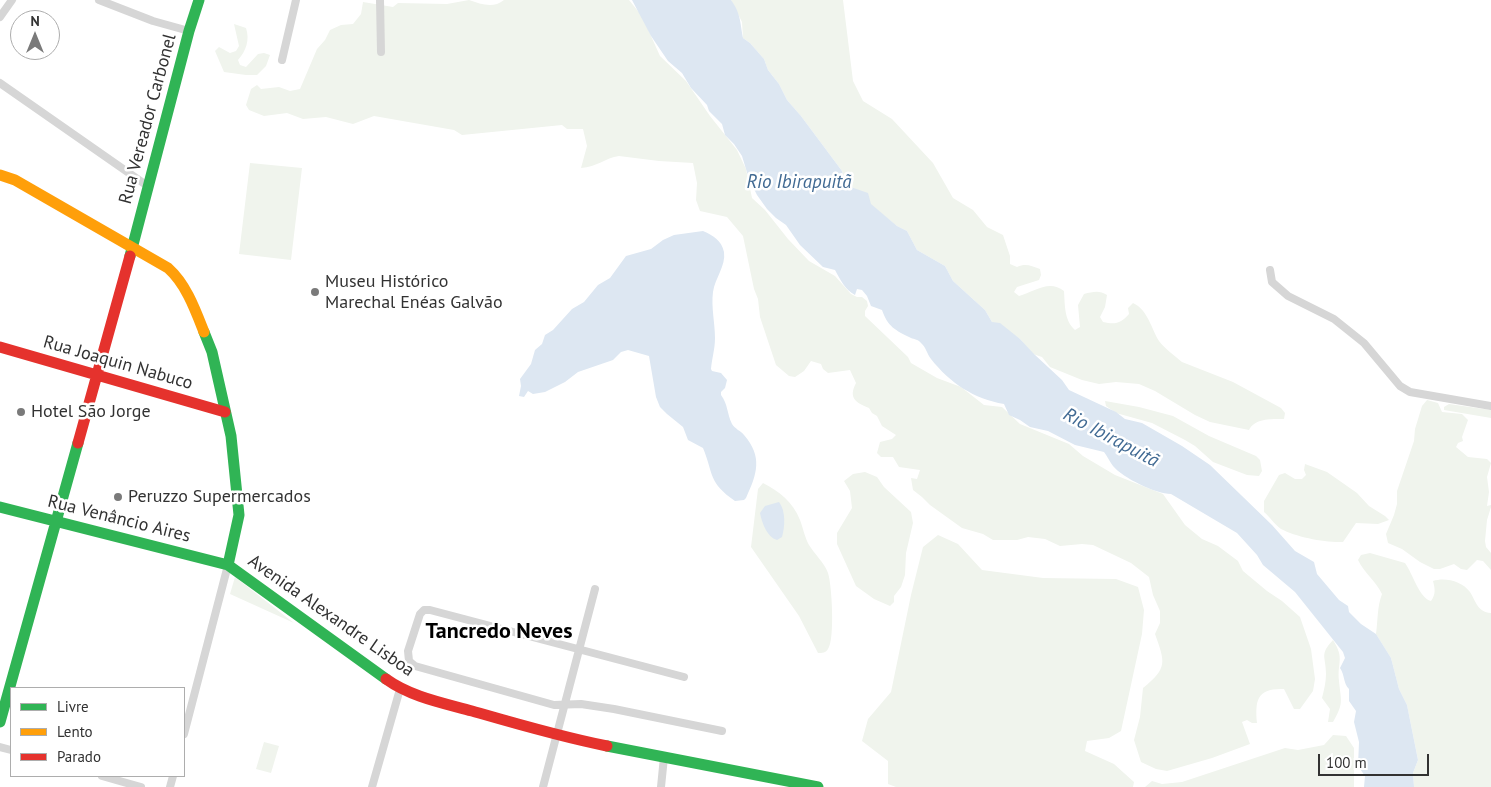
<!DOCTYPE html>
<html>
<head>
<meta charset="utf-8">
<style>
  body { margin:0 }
  #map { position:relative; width:1491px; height:787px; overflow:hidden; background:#fff; font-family:"PT Sans",sans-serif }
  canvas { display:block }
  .legend { position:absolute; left:10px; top:687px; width:175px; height:90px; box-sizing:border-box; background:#fff; border:1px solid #adadad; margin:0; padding:6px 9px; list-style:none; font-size:15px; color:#323232 }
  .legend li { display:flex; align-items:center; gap:10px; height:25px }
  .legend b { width:25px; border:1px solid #adadad }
  .north { position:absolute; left:10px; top:10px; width:50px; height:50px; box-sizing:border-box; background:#fff; border:1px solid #adadad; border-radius:50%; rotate:0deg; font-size:14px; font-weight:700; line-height:20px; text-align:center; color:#323232 }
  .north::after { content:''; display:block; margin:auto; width:18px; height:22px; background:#7a7a7a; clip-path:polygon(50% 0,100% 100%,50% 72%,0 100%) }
  .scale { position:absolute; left:1318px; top:754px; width:111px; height:22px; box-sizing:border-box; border:2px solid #323232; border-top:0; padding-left:6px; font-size:15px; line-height:18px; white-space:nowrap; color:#323232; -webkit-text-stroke:4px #fff; paint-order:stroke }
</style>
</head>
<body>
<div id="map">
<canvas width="1491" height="787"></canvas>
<ul class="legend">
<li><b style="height:6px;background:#30b455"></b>Livre</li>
<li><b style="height:6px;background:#ff9f0a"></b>Lento</li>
<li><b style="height:6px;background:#e5322d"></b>Parado</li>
</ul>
<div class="north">N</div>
<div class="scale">100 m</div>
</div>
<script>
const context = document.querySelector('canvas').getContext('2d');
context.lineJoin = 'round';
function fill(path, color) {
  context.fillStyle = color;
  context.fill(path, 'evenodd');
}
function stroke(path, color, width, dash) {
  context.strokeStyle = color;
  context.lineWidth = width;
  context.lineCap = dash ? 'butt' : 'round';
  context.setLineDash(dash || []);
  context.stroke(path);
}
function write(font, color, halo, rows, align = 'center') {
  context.font = font + ' "PT Sans",sans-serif';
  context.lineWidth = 5;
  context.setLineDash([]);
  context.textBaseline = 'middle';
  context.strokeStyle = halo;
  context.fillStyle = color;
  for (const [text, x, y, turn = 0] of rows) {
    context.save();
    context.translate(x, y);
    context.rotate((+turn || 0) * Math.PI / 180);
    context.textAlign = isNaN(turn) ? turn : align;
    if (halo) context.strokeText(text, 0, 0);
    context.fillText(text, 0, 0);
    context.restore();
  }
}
const green = new Path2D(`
  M469,0C481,4 493,9 504,0H629L642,16L660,56L686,81L710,116L737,150L746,169L752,198L765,210L788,239L809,261L835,276L851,294L857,297H862L867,301L868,306L865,311V316L908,357L911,363L937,378L961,387L984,405L1002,407L1020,424L1069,444L1083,456L1115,475L1163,494L1185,525L1202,539L1218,546L1238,561L1243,571L1267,591L1282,601L1300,617L1311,649L1315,679L1313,691L1300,709H1294L1284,689C1257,688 1255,700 1257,723H1252L1247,720L1242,722L1250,744L1212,758L1167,771L1156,769L1141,762L1134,740L1140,717L1143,688C1168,668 1165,662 1155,634L1160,623V611L1153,595L1149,577L1131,563L1093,545L1082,544L1060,546L1045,539L1028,537L1017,540H993L983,534L962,528L930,505L922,497L913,490L911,478L917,479L920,470L899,467L893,457H881L877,453L880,442L892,439L896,435L882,426L877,416L872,413L869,408C856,403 848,398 856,383L850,370L828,373L823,369L821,364L811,361L804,371L795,377L789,376L776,365L760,317L758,299L754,289L743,236L727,217L700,211L696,200L697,183L693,163L659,161L619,156C605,158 597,167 581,168L587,146L583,129H567L562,125L462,135L454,130L374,116L353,124L326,117L303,119L287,113L264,116L249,110L246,105L251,89L257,85L261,89L279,87L290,91L300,89L317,49L325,40L330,30L341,25L353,24L361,14L363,2L393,7L398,3L447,4Z
  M731,0H843L853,81L863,101L892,119L933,163L953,198L973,210L987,227L1003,235L1010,256V264L1017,267C1026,263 1031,266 1040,269L1041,275L1039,280L1017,287L1014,292L1019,296C1034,292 1049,279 1064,291C1065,305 1064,320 1075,330L1080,327L1078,305L1084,294C1093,292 1099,290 1107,295L1105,307L1100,317L1103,322C1116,325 1121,323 1129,314L1128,308L1133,303C1148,310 1151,328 1159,341C1165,349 1175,356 1182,362L1233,382L1281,408L1285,413L1284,419C1271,419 1255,418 1249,430L1210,422L1195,415L1155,391L1139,384L1116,382L1099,384L1082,380L1050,367L1042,357L1033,354L1020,339L992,322L985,310L953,281L945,266L917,250L907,231L897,226L845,185L842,171L801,116L787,100L779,84L768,70L764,59L750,43L743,38L742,22Z
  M234,24L246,28C250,40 246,51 238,60L240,65L246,67L258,54L264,53L270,55L266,66L257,75H246L224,72L215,51L219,47L230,53L236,51L239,46Z
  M250,163L302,168L291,260L239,254Z
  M1427,400L1438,403L1442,412L1462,414L1468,420L1462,437L1463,441L1458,443L1456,447L1468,457L1487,459L1491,463L1487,477L1489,492L1487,506L1491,505V507L1487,520L1485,541L1486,547L1491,553V570L1483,561L1477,560L1467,570L1461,569L1454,564L1440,569H1434L1420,562L1402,549L1388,543L1386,534L1394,515L1397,504V491L1414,441L1415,429L1422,406Z
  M1105,401L1139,407L1173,416L1209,436L1256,456L1260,460L1262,471L1259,476L1247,475L1213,462L1195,446L1185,440L1152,423L1116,413L1106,406Z
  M1449,404L1491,410V418L1444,410V407Z
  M1305,464L1327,472L1357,493L1369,506L1385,516L1389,520L1378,524L1356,523L1343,542C1326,543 1296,537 1281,529C1275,525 1270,517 1264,512V501L1279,475L1285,473L1295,479H1302L1306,475L1304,470Z
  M865,472L877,477L884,487L911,512L913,523L906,553L905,575L901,587L894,596V602L890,606L874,599L856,586L837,544V533L852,508L850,491L844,481L853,474Z
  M763,483C779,491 793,502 800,520C803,528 805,538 809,545C815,555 824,562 828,573C832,585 835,640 828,649C826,653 822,653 818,653L799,616L751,547L758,489Z
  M938,535L958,544L982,570L1043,578L1116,579L1138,587L1144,610L1142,634L1121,731L1109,738L1087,741L1085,751L1114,764L1134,782L1133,787H896L888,784V761L862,741L868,719L891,692L911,595L923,547Z
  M1370,553L1405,563C1413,574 1419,598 1431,601C1436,594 1435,589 1433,581C1445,577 1462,581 1470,592C1476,601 1477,612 1491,613V787H1414L1413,773L1418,760L1407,705L1399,689L1391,658L1376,634C1378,620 1377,607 1382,594C1375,580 1365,574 1358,560L1361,555Z
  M235,577L294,623L230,594Z
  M1333,640C1345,659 1337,662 1339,681C1341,702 1344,703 1333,722H1328L1330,709L1322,698C1324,690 1326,682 1326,674C1326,656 1319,655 1333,640Z
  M1333,735L1346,736L1354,748V787H1145L1152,781L1162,784L1182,782L1285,748L1298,750L1324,745Z
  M264,742L279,746L271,773L256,769Z`);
const water = new Path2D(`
  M632,0H731C741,14 740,22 743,38L750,43L764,59L768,70L779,84L787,100L801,116L842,171L845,185L868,193L871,204L897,226L907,231L917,250L945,266L953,281L985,310L992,322L1000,323L1020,339L1034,354L1062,380L1069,390L1116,412L1125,419L1142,423L1182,446L1210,465L1272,525L1295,551L1314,562L1317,574L1339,600L1348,606L1349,612L1361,624L1376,634L1391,658L1399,689L1407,705L1418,760L1413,773L1414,787H1364L1365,776L1358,766L1359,742L1354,722L1356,711L1349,701V689C1343,683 1345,675 1340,668L1345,658L1343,652L1295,592L1263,565L1257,555L1237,533L1171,494C1156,494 1123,478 1113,466C1110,462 1107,456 1104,452L1075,445L1048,431L1030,427L1020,420L1009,415L1004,404C974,399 950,383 931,359C927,354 926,347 921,343C919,340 914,339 911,338C895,330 888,327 882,310L871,306L867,296L862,290L857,289L855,295C845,290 840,279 835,270L823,267L800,245L786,225L776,218L767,209L757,195L749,179L742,156L734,144L725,135L722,124L709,111L707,105L691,88L682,73L668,61L651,36Z
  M703,231C714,236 721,240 724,252C726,266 715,278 713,292C711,307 715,323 715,338C715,349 712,358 711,369L712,371L721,373L727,380L725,388L721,392V395C728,404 727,414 732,424C735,429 741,431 744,435C763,457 757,474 746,498L744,500L735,501C708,482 714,475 703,448L688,440L683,427L667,414L660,407L656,397L649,356L628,350L621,352L613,360L578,372L565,382L545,392L533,394L528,391L524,397L519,396L521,386L520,379L531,364L535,350L542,344L545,335L553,330L572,309L584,302L598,285L610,278L626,256L651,249L663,240L674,235Z
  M779,502C786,511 785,527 782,537L777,540C767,537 762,523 760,513L765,506Z`);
const street = new Path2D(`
  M99,0L153,21L189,31
  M380,0L381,52
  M0,17L12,0
  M282,60L296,0
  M0,83L149,187
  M1270,270L1272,282L1288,296L1334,319L1364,343L1400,386L1410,392L1491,406
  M684,677L430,610H424L420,614L408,651L409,661L415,666L554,705L581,704L614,709L722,731
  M184,734L228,565
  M0,747L11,750
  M102,776L141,787
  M170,787L173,776
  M372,787L400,689
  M543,787L595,589
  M661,787L664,757`);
const fast = new Path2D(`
  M130,256L189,31L199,0
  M204,332L212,352L231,436L239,515L228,565
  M0,507L228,565L386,679
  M0,722L78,443
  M607,746L818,787`);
const slow = new Path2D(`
  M0,175L15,180L168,268C186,284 195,309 204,332`);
const jam = new Path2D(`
  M0,347L225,412
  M78,443L130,256
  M386,679C411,697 443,703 472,711C517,724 561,737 607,746`);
const markers = [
  [315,292,5,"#7a7a7a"],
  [21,412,5,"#7a7a7a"],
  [118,497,5,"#7a7a7a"]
];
const streetNames = [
  ["Rua Vereador Carbonel",148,119,-75],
  ["Rua Joaquin Nabuco",118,363,16],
  ["Rua Venâncio Aires",119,519,14],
  ["Avenida Alexandre Lisboa",331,616,35]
];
const poiNames = [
  ["Museu Histórico",325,282],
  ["Marechal Enéas Galvão",325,303],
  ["Hotel São Jorge",31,412],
  ["Peruzzo Supermercados",128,497]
];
const waterNames = [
  ["Rio Ibirapuitã",799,183],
  ["Rio Ibirapuitã",1111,438,28]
];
const districtNames = [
  ["Tancredo Neves",499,632]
];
fill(green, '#f0f4ed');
fill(water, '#dde7f2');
stroke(street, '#d6d6d6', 8);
stroke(fast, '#30b455', 11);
stroke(slow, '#ff9f0a', 11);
stroke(jam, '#e5322d', 11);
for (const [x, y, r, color] of markers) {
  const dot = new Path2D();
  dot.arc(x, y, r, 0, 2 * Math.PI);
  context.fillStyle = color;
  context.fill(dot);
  stroke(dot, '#fff', 2);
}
write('18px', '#323232', '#fff', streetNames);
write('18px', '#323232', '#fff', poiNames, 'left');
write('italic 19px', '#416a93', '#fff', waterNames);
write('bold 22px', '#000', '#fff', districtNames);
</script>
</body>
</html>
